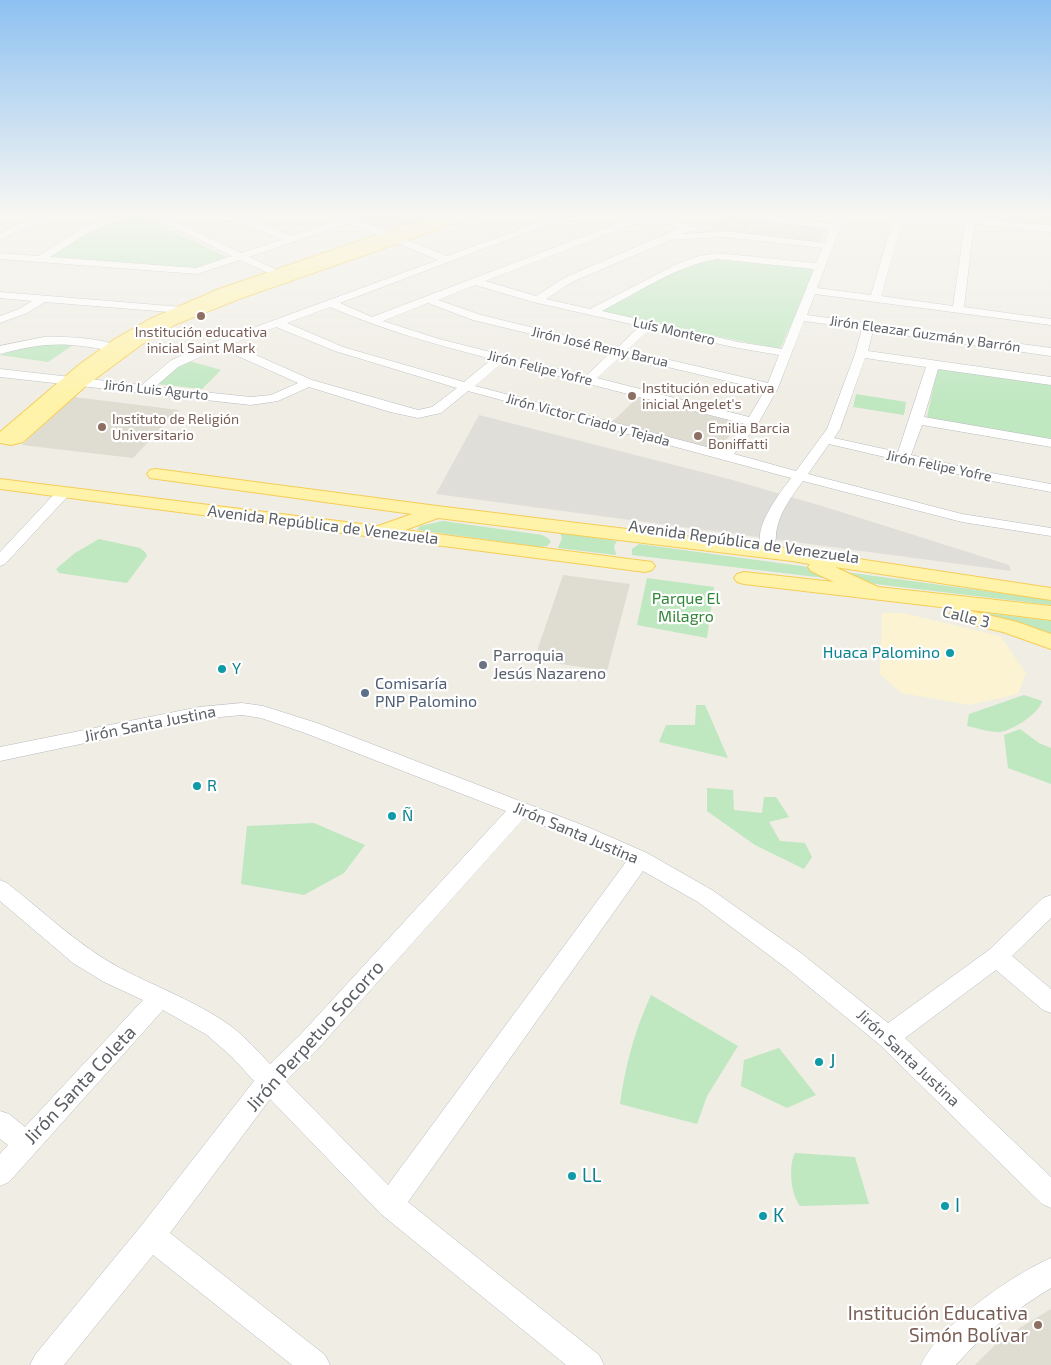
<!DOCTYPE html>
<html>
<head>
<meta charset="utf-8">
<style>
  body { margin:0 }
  canvas { display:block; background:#efede4 }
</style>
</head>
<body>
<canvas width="1051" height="1365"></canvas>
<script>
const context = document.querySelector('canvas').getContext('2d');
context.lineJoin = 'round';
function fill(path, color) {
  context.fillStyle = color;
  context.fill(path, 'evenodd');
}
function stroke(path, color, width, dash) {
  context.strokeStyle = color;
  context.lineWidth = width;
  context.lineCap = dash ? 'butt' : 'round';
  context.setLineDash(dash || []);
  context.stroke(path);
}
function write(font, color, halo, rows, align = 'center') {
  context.font = font + ' "Exo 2",sans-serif';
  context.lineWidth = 4.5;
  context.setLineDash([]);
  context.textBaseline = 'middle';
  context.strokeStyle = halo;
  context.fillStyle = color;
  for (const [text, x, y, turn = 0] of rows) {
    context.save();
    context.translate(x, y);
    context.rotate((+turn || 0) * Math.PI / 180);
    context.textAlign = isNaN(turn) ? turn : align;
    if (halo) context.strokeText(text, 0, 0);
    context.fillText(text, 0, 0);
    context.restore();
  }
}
const industrial = new Path2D(`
  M479,415L729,479L822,506L1009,565L1011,571L436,494Z`);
const education = new Path2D(`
  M344,213H436L438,214L389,231Z
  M983,213H1051V227L985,219L982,218Z
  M725,215L751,219L748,234L711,229Z
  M755,219L826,228L821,242L818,243L750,234Z
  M74,397L179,410L133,458L22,445Z
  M638,397L740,423L718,450L612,422Z
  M563,575L630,584L607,671L534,660Z
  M1051,1309V1365H975L1000,1340Z`);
const green = new Path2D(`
  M135,214L227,257L189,270L49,257L92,228Z
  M719,259L812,269L814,273L780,349L601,313L602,308L691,264Z
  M53,342L73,345L48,362L0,355L28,345Z
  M186,360L221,370L202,389L157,384Z
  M940,369L1051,384V441L928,418L927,417L937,370Z
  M856,394L906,402L904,415L853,407Z
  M443,521L542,535L548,538L551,542L547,546L541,547L417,530L420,526Z
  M560,533L617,541L614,546L616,555L558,548L562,538Z
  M99,539L140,548L146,553L147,556L127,583L59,573L56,569L75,553Z
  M639,544L1051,600V605L632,555V549Z
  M647,578L714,587L707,638L637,625Z
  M970,611L1051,621V637Z
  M1024,695L1042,701C1040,713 1011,732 998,732C988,732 977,728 967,726L969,714Z
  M696,705H705L728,758L659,742L666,725H695Z
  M1020,729L1039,743L1051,748V784L1008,768L1004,735Z
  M707,788L733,790L734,810L762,813L764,797H776L789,817L769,822L780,841L805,843L812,857L804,869L755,845L707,811Z
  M314,823L365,845L344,873L304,895L241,884L247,826Z
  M651,995L738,1046L707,1096L697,1124L620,1104C626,1063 634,1033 651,995Z
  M779,1048L816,1095L787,1108L741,1086L744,1060Z
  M795,1153L855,1157L869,1204L800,1206C791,1194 788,1167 795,1153Z`);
const sand = new Path2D(`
  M882,613H903L1000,636L1026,673L1018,694L970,705L901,693L880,674Z`);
const minor = new Path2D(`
  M41,213H53L0,240V233Z
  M124,213H138L89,232L50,257L196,268L232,256L145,213H157L241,253L282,240L224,213H237L291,236L341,220L327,213H340L447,256L564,213H578L340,303L372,317L637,216L632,213H647L697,227L699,229L697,231H690L682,234L726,231L824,243L830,229L729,216L724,213H750L832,224L836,213H846L817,288L871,295L894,216L888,213H920L966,218V213H976L975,218L1051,226V232L974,224L964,307L1051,319V325L815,294L807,315L1051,348V356L873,331L868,351L1051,377V385L938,369L924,417L1051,439V447L922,425L911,455L975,470L1051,484V492L975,478L829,444L808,474L962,514L1051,528V536L962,522L803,481C792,496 781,510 777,528C775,535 777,542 773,548H763C750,530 781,492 791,478L468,391L441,413L418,418L390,412L309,387L278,401L251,405L0,377V369L142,385L170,361L190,351L438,260L349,223L249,257L281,272L282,274L277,277L240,260L197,274L0,259V253L38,256L83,228ZM903,217L965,223L953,306L881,296ZM647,219L680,228L564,278L536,296L485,281ZM726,237L822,248L816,263L717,253L699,256L677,264L590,309L546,299L572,282L670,240ZM717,259L814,269L782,349L738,342L602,311C637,293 678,265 717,259ZM475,285L533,302L640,326L617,348L481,315L438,300ZM428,303L473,320L610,353L586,376L439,339L383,321ZM330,307C383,330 437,345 492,359L464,382L343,347L287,323ZM804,321L862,329L855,354L827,429L796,471L734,454L759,422L778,388ZM276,327L335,351L457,388L432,407L418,410L312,380L231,344ZM650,329L738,348L779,355L768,383L627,350ZM220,348L298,383L271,395L251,397L155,387L178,367ZM621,356L765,390L749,417L597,378ZM865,358L926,367L898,452L834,438L840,429ZM503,362L745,424L722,451L475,386Z
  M0,292L194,308L200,311L194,314L45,302L27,313L0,323V316L19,309L32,301L0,298Z
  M44,337C58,336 109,338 118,347L112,351C65,342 46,342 0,354V346Z
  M63,489L68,490L70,493L68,496L5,564L0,566V552L58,490Z
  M242,703L263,706L317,723L590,828L647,853L712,890L801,953L888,1023L989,950L1043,898L1051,895V918L1012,956L1051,989V1013L1043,1010L996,970L905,1038L1051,1177V1208L1042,1204L880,1045L785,967L698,902L643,871L408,1202L599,1355L604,1365H566L381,1214L270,1099L170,1233L325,1355L330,1365H292L153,1255L64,1365H30L35,1355L141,1226L254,1081L232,1057L207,1035L163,1010L9,1182L0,1186V1154L8,1145L0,1139V1111L9,1114L25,1127L143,1000L104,982L73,963L0,901V880L7,883C44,912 79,946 120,968C154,986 190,999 222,1020C240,1031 255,1048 270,1064L300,1035L506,811L305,733L261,718L242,715L199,719L0,761V747L199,707ZM524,818L576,838L626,862L388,1185L286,1081L316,1051Z
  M1051,1258V1288C1014,1311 985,1332 956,1365H921C937,1327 1013,1274 1051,1258Z`);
const major = new Path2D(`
  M441,213H478L476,216L239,299L174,325L141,345L87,385L23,442L11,445L0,443V432L80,364L115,339L150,319L219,289Z
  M156,469L437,506L792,549L1051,588V600L835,567L878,587L1051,606V620L963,609L1017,622L1051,634V649L1003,632L952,620L949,615L952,610L958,609L744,584L737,582L734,578L737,574L744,572L834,582L811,571L808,567L810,564L792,561L438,518L405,530L652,562L655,566L652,570L645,572L0,489V479L378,526L412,514L150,478L147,474L150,470Z`);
const markers = [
  [201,316,5,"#8d6e63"],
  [632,396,5,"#8d6e63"],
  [102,427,5,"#8d6e63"],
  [698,436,5,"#8d6e63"],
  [950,653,5,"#0f9aa8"],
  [483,665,5,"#6b7280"],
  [222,669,5,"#0f9aa8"],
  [365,693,5,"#5c6f8a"],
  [197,786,5,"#0f9aa8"],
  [392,816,5,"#0f9aa8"],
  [819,1062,5,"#0f9aa8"],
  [572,1176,5,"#0f9aa8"],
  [945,1206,5,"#0f9aa8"],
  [763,1216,5,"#0f9aa8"],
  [1038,1325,5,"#8d6e63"]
];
const farStreetnames = [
  ["Luís Montero",674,331,13],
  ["Jirón Eleazar Guzmán y Barrón",925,334,8],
  ["Jirón José Remy Barua",600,347,13],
  ["Jirón Felipe Yofre",540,368,14],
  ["Jirón Luis Agurto",156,390,6],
  ["Jirón Victor Criado y Tejada",588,420,15],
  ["Jirón Felipe Yofre",939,466,12]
];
const farEducationnames = [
  ["Institución educativa",201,332,"center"],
  ["inicial Saint Mark",201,348,"center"],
  ["Institución educativa",642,388],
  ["inicial Angelet's",642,404],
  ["Instituto de Religión",112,419],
  ["Universitario",112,435],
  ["Emilia Barcia",708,428],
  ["Boniffatti",708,444]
];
const streetNames = [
  ["Avenida República de Venezuela",323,525,7],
  ["Avenida República de Venezuela",744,542,8],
  ["Calle 3",966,617,14],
  ["Jirón Santa Justina",150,724,-11],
  ["Jirón Santa Justina",576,833,23],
  ["Jirón Santa Justina",908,1058,43]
];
const parkNames = [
  ["Parque El",686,599],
  ["Milagro",686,617]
];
const cultureNames = [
  ["Huaca Palomino",940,653,"right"],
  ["Y",232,669],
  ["R",207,786],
  ["Ñ",402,816]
];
const worshipNames = [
  ["Parroquia",493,656],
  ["Jesús Nazareno",493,674]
];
const serviceNames = [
  ["Comisaría",375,684],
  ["PNP Palomino",375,702]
];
const nearStreetnames = [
  ["Jirón Perpetuo Socorro",315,1036,-48],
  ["Jirón Santa Coleta",80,1085,-47]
];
const nearCulturenames = [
  ["J",829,1062],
  ["LL",582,1176],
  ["I",955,1206],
  ["K",773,1216]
];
const nearEducationnames = [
  ["Institución Educativa",1028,1314],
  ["Simón Bolívar",1028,1336]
];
fill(industrial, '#e0ded8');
fill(education, '#dfdcd2');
fill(green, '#bfe7c0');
fill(sand, '#fcf3d2');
stroke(minor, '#b6babe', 1);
stroke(major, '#f6cd56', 2);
fill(minor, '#fff');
fill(major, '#fff3a9');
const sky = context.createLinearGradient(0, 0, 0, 404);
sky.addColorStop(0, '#8dc1f1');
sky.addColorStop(0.53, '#f8f7f3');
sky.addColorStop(1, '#f8f7f300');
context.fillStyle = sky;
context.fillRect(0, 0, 1051, 404);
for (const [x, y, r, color] of markers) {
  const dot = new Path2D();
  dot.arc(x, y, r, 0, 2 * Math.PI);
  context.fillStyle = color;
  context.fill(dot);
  stroke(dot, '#fff', 2);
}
write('14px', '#5c6065', '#fff', farStreetnames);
write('14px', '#785e54', '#fff', farEducationnames, 'left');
write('16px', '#5c6065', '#fff', streetNames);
write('16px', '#328638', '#fff', parkNames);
write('16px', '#0d838f', '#fff', cultureNames, 'left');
write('16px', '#5b616d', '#fff', worshipNames, 'left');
write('16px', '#4e5e75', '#fff', serviceNames, 'left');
write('19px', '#5c6065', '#fff', nearStreetnames);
write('19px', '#0d838f', '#fff', nearCulturenames, 'left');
write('19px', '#785e54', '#fff', nearEducationnames, 'right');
</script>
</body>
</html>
